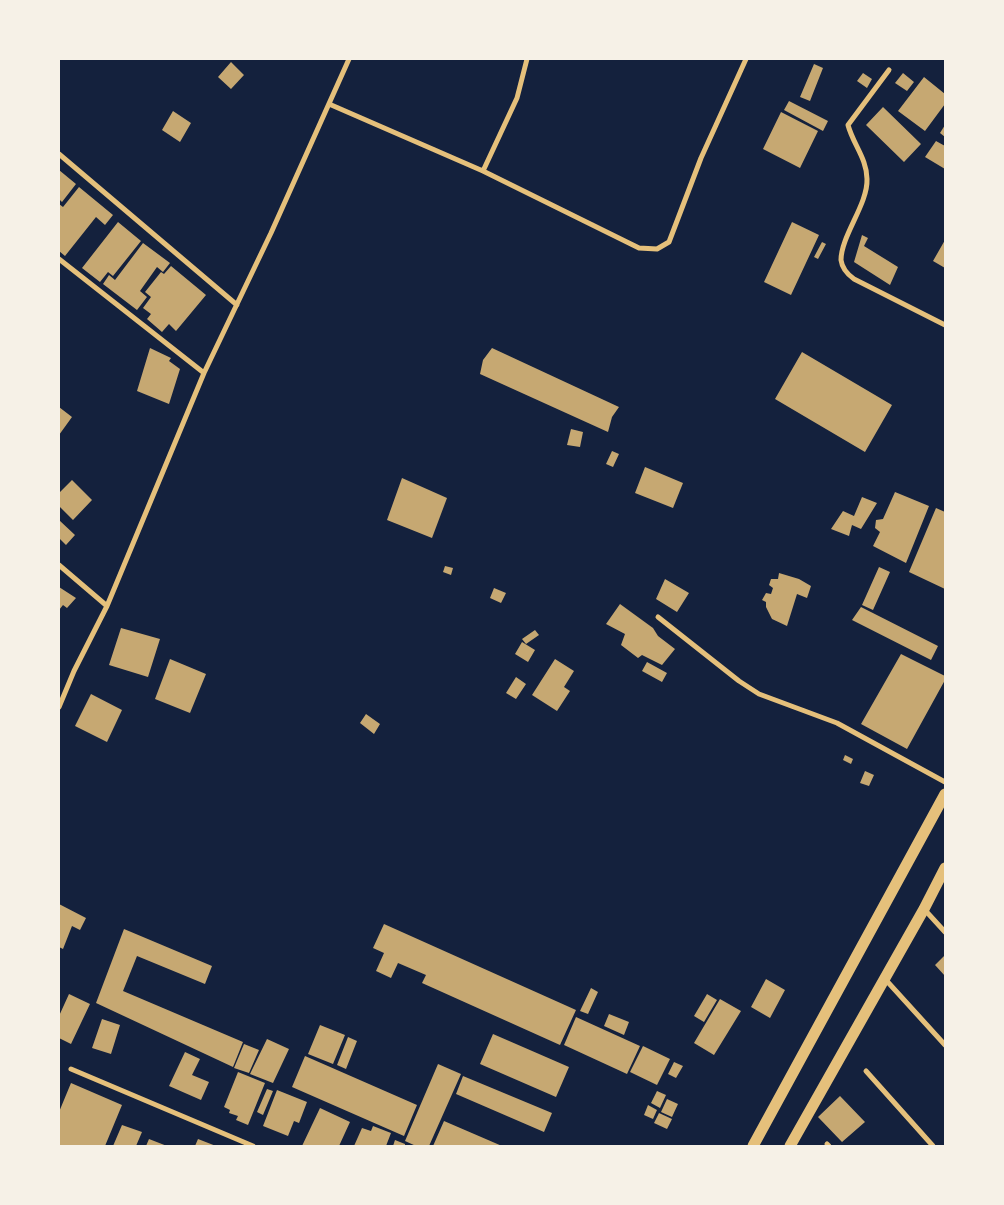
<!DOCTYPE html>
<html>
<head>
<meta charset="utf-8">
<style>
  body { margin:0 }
  #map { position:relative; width:1004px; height:1205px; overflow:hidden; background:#14213d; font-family:"Source Sans 3",sans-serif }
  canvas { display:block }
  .frame { position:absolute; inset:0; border:60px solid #f6f1e7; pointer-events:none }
</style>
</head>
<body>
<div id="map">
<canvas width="1004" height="1205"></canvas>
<div class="frame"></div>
</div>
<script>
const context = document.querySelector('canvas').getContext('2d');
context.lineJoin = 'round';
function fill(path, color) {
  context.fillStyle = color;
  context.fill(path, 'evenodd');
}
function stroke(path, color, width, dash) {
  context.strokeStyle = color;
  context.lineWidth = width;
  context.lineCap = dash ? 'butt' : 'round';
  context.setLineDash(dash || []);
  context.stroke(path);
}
const building = new Path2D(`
  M231,62L244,75L231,89L218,77Z
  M814,64L823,68L810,101L800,97Z
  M863,73L872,79L867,88L857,81Z
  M903,73L914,82L907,91L895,83Z
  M924,77L945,94V104L925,131L898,111Z
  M789,101L828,121L823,131L784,110Z
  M883,107L921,144L904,162L866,125Z
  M173,111L191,123L180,142L162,130Z
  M781,112L818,131L800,168L763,149Z
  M945,125V137L940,133Z
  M936,141L945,146V169L925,157Z
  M59,170L76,184L62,202L59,199Z
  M79,187L113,215L105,225L96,217L65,256L59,251V204L63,207Z
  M118,222L141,241L113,276L108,272L100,282L82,268Z
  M792,222L819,235L791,295L764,282Z
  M862,235L868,238L864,246L898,267L890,285L854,262Z
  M945,240V268L933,261Z
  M822,242L826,244L818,259L814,257Z
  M143,243L170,263L163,272L157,267L140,291L147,297L137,310L103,284L109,275L115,280Z
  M171,266L206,295L176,331L169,324L162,332L147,319L151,314L143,308L151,297L145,292L161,272L164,274Z
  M150,348L171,358L169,361L180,369L169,404L137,391Z
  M492,348L619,407L612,417L608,432L480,374L483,360Z
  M802,352L892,405L865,452L775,399Z
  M59,407L72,417L59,435Z
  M571,429L583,432L580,447L567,445Z
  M612,451L619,454L613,467L606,464Z
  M645,467L683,483L673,508L635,493Z
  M402,478L447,498L432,538L387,520Z
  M72,480L92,500L73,520L59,506V493Z
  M895,492L929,506L906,563L873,546L880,532L875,528L876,520L883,519Z
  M862,497L877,503L861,529L852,525L849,536L831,529L843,511L854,516Z
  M936,508L945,512V589L909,572Z
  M59,520L75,535L66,545L59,538Z
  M445,566L453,568L451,575L443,572Z
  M879,567L890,572L873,610L862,605Z
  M779,573L799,579L811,586L807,598L797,594L787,626L772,619L766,607V602L762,600L766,593L771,594L773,588L769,585L771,579H778Z
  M665,579L689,593L677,612L656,599Z
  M59,587L76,598L67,608L63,605L59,610Z
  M494,588L506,593L501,603L490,598Z
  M620,604L653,628L658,636L675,649L662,665L642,655L638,658L621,645L625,634L606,624Z
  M861,607L938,646L931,660L852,620Z
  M121,628L160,639L148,677L109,665Z
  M535,630L539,635L526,644L522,639Z
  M522,642L535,650L528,662L515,654Z
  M901,654L945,676V680L907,749L861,724Z
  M170,659L206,674L190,713L155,699Z
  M555,659L574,671L564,687L570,691L557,711L532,695Z
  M647,662L667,673L662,682L642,671Z
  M516,677L526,684L516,699L506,693Z
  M91,694L122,710L107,742L75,726Z
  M366,714L380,724L374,734L360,723Z
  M845,755L853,759L851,764L843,760Z
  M865,771L874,775L869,786L860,783Z
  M59,904L86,918L80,930L72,926L63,949L59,947Z
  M384,924L576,1010L560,1045L422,983L426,975L398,963L391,978L376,971L384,953L373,948Z
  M124,929L212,966L205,984L137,956L123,991L243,1042L233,1067L96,1003Z
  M945,955V976L935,965Z
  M766,979L785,990L770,1018L751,1007Z
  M591,988L598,992L588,1014L580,1011Z
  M69,994L90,1004L71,1044L59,1038V1016Z
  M707,994L717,1000L704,1022L694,1016Z
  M720,999L741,1011L714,1055L694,1043Z
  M609,1014L629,1022L624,1035L604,1026Z
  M576,1017L640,1046L627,1074L564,1045Z
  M102,1019L120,1025L111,1054L92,1048Z
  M320,1025L345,1035L333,1064L308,1054Z
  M493,1034L569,1067L556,1097L480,1064Z
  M348,1037L357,1041L346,1069L337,1065Z
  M267,1039L289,1049L273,1083L250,1074Z
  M244,1044L259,1050L249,1073L234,1068Z
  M643,1046L670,1059L657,1085L630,1072Z
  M185,1052L200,1059L192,1075L209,1082L201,1100L169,1086Z
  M305,1056L417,1105L404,1136L292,1087Z
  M674,1062L683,1066L676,1078L668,1074Z
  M438,1064L461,1074L429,1146H416L405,1141Z
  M238,1072L265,1083L248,1125L236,1120L238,1116L229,1113L230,1110L224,1107Z
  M463,1076L552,1113L544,1132L456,1094Z
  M71,1083L122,1105L105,1146H59V1112Z
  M267,1089L273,1091L263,1115L257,1112Z
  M277,1090L307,1102L299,1123L294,1121L288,1136L263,1126Z
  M657,1091L666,1095L660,1108L651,1103Z
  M840,1096L865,1122L842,1142L818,1117Z
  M667,1099L678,1104L672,1117L661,1112Z
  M648,1105L657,1110L653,1119L644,1115Z
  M320,1108L350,1122L339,1146H302Z
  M659,1113L672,1119L667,1129L654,1123Z
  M444,1121L502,1146H433Z
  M122,1125L142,1132L136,1146H113Z
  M373,1126L391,1133L386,1146H354L362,1128L371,1131Z
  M149,1139L167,1146H146Z
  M198,1139L216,1146H195Z
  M395,1140L405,1144V1146H393Z`);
const minor = new Path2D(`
  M889,70L848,125C853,144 867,159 867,179C868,204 841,236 841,260C842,268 847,274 854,279L945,325
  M329,104L483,171L639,248L657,249L669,242L701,158L746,59
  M59,154L237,305
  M483,171L517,98L527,59
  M59,259L204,373
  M59,565L107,606
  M658,617L739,681L759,694L837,723L945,782
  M59,707L74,671L107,606L204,373L271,233L349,59
  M924,909L945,932
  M885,979L945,1045
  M71,1069L253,1146
  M866,1071L933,1146
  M827,1144L829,1146`);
const primary = new Path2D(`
  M753,1146L945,794
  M790,1146L924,909L945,868`);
fill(building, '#c6a872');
stroke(minor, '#e5c07b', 5);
stroke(primary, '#e5c07b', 11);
</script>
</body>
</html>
